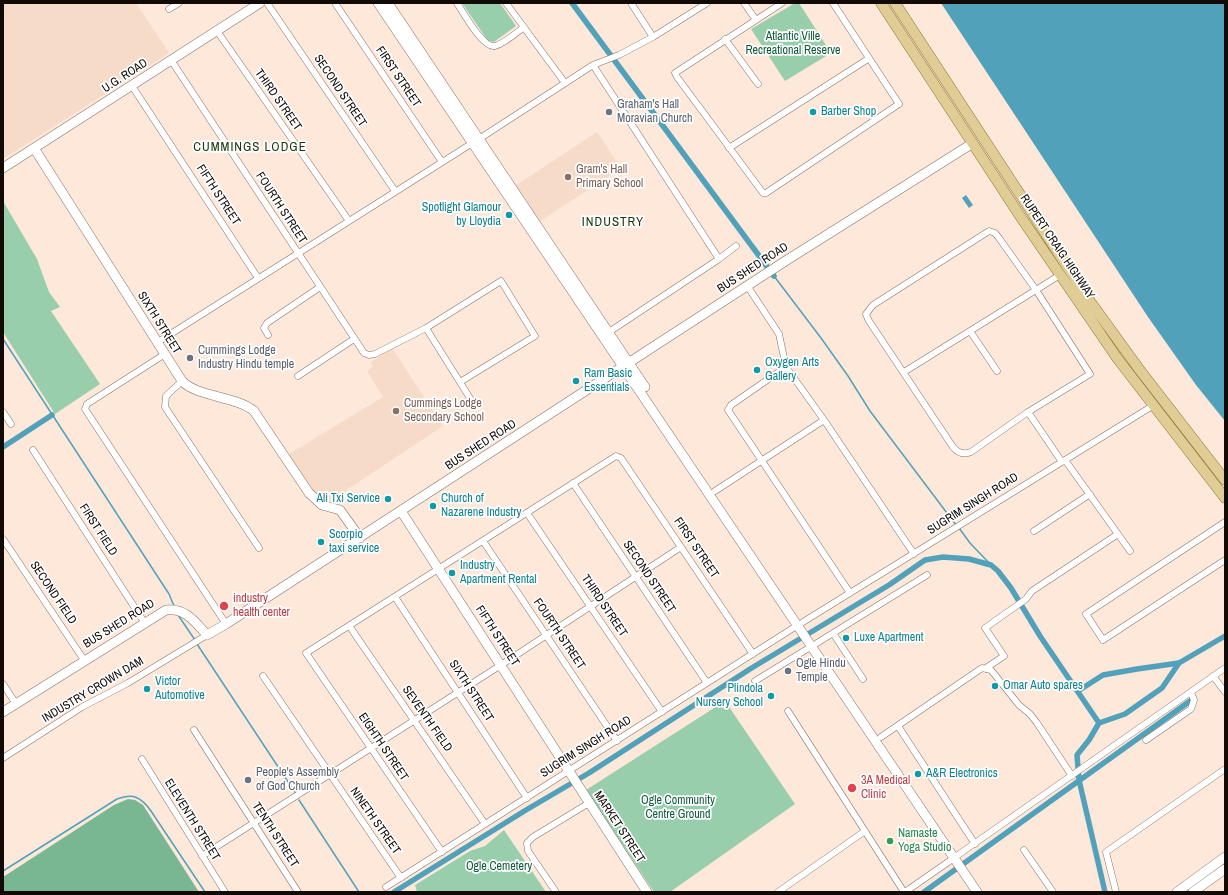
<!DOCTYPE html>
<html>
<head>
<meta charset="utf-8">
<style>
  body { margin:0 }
  #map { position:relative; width:1228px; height:895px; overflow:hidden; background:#fee8da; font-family:"Archivo Narrow",sans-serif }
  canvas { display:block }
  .frame { position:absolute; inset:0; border:4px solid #110a06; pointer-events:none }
</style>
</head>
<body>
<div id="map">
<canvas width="1228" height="895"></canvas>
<div class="frame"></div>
</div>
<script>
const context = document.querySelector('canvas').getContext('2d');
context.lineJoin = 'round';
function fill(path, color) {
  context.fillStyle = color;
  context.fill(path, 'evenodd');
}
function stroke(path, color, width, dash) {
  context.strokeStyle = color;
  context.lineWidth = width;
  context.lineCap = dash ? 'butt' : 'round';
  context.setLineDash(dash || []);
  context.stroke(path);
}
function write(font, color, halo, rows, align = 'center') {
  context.font = font + ' "Archivo Narrow",sans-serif';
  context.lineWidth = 3.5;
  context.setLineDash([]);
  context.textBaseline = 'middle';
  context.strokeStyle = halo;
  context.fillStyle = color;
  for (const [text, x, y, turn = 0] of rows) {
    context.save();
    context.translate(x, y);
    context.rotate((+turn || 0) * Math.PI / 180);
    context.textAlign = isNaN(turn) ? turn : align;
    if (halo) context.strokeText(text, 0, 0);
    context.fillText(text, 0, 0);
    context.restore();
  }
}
const built = new Path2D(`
  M3,3H136L169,53L3,159Z
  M597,132L621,168L539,222L515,186Z
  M392,348L443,426L330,501H325L313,493L289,454L383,397L367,371L373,367L371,362Z`);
const green = new Path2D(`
  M462,3H500L516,26L494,42L488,41Z
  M795,3H799L831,53L785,81L751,29Z
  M3,201L37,259L49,292L60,307L51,311L100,384L55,414L3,332Z
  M725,701L795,804L670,892H654L586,790Z
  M504,830L546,892H417L415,885L470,851L485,846Z`);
const forest = new Path2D(`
  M128,799L135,800L143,805L199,892H3V877L114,805Z`);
const water = new Path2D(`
  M941,3H1225V421L1196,385L1148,317Z
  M966,195L973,205L969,208L962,198Z`);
const stream = new Path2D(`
  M774,276L821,338L848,376L870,411L956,525
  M3,339L169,594L174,606
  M959,528L970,543L991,565
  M178,615L195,640
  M197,644L296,794
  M299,800L359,892
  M3,871L117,799C133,793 141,797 151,811L205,892`);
const canal = new Path2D(`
  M572,3L774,276
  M3,447L52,415
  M1078,691L1103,675L1137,669L1179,663L1225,636
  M394,892L526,810L589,773L750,669L889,585L925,560L943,557L969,559L991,565L998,571L1011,588L1040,636L1099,723
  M924,892L1190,701
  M1105,892L1079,780L1077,755L1089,740L1099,723L1125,714L1162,688L1179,663`);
const street = new Path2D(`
  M267,3L395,191
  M335,3L442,162
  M457,3C463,12 483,49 495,46C505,43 516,33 524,27
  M506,3L565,83
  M631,3L653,37
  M744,3L756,20
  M782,3L675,73L677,77L763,193H766L899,104L833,3
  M169,9L179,3
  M217,31L349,221
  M725,39L758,84
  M171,60L364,353L369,355L375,354L426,328L501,281L535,336L460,382
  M593,65L719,259
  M132,86L258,278
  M479,139L593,65L619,55L653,37L707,3
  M729,148L868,59
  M989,231L995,233L999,238L1036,290L1090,374L1028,412L971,452C964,455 958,453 953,447L869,321L866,314L873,305Z
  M748,287L779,334L786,367L824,420L914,554
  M426,328L473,403
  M970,331L997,371
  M609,332L719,259L736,246
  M268,335L264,328L267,323L320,287
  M158,342L474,142
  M165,354L87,404L85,409L226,624
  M786,367L731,405L728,410L850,593
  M904,372L1060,275
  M298,376L354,339
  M182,381L166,396L165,407L259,548
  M3,412L11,424
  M1028,412L1062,462
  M33,450L144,622
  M1065,460L1130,551
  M573,483L707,683
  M715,491L824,420
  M527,513L662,712
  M1225,522L1086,614L1103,640L1225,560
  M1034,531L1090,494
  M3,539L84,660
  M483,541L617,741
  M395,597L527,798
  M803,622L1154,405
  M350,627L485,824
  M833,633L863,679
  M817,643L927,575
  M986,668L1004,656L985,628L1026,599L1032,591L1118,534
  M263,676L401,878
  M1213,676L1225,692
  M755,681L812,646
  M3,684L16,704
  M788,711L904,892
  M898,726L975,844
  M194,730L298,892
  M881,737L982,668L991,670L1019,705L1030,714L1037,723L1072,776
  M1146,740L1191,709L1194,700L1191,693
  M3,758L82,707L128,683L207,635
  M142,759L225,892
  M1024,850L1053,892
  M442,852L306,653L616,456L621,458L753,654
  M958,855L1225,668
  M202,856L501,665L681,547
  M386,887L798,625
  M556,892L528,851L527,843L533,837L589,803
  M778,892L865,831
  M905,892L954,858
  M1116,892L1106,852L1225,769`);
const secondary = new Path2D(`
  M378,3L977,892
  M388,3L645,387
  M34,148L182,381C197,397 236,396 254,411L309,493L322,505L340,510L360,538
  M3,168L260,3
  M401,511L647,892
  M3,712L166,610C186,608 195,622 207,635L226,624L787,260L973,143
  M1177,892L1225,857
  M1193,892L1225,869`);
const primary = new Path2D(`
  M881,3L1020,216L1117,358L1225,498
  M895,3L1089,300L1139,369L1225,480`);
const markers = [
  [609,112,4,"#6b7280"],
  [813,112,4,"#0f9aa8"],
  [568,177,4,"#8d6e63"],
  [509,215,4,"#0f9aa8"],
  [190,358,4,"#6b7280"],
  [757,370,4,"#0f9aa8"],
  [576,381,4,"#0f9aa8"],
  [396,411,4,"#8d6e63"],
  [388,499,4,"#0f9aa8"],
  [433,506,4,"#0f9aa8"],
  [321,542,4,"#0f9aa8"],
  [452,573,4,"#0f9aa8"],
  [224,606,5,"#e0444e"],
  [846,638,4,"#0f9aa8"],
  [788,671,4,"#6b7280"],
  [995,686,4,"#0f9aa8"],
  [147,689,4,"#0f9aa8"],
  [771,696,4,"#0f9aa8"],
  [918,774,4,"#0f9aa8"],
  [248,780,4,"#6b7280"],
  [852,788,5,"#e0444e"],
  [890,841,4,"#2e9e5b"]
];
const parkNames = [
  ["Atlantic Ville",793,37],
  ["Recreational Reserve",793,51],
  ["Ogle Community",678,801],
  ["Centre Ground",678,815],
  ["Ogle Cemetery",499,867]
];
const streetNames = [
  ["U.G. ROAD",125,76,-33],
  ["FIRST STREET",398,77,56],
  ["SECOND STREET",340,91,56],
  ["THIRD STREET",278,100,55],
  ["FIFTH STREET",218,195,57],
  ["FOURTH STREET",281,208,57],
  ["RUPERT CRAIG HIGHWAY",1057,247,56],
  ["BUS SHED ROAD",753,268,-33],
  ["SIXTH STREET",159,323,58],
  ["BUS SHED ROAD",481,445,-33],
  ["SUGRIM SINGH ROAD",973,504,-32],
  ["FIRST FIELD",98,530,57],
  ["FIRST STREET",696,548,56],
  ["SECOND STREET",649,577,56],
  ["SECOND FIELD",53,593,56],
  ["THIRD STREET",604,606,56],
  ["BUS SHED ROAD",119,624,-32],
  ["FOURTH STREET",559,634,56],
  ["FIFTH STREET",497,636,57],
  ["INDUSTRY CROWN DAM",93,690,-31],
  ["SIXTH STREET",471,691,57],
  ["SEVENTH FIELD",427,719,55],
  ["EIGHTH STREET",383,747,56],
  ["SUGRIM SINGH ROAD",586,747,-32],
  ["ELEVENTH STREET",192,820,58],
  ["NINETH STREET",375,821,55],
  ["MARKET STREET",619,827,57],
  ["TENTH STREET",275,835,57]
];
const worshipNames = [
  ["Graham's Hall",617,105],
  ["Moravian Church",617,119],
  ["Cummings Lodge",198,351],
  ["Industry Hindu temple",198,365],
  ["Ogle Hindu",796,664],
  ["Temple",796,678],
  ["People's Assembly",256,773],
  ["of God Church",256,787]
];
const cultureNames = [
  ["Barber Shop",821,112],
  ["Spotlight Glamour",501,208,"right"],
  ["by Lloydia",501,222,"right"],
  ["Oxygen Arts",765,363],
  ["Gallery",765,377],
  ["Ram Basic",584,374],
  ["Essentials",584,388],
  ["Ali Txi Service",380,499,"right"],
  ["Church of",441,499],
  ["Nazarene Industry",441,513],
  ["Scorpio",329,535],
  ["taxi service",329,549],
  ["Industry",460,566],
  ["Apartment Rental",460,580],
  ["Luxe Apartment",854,638],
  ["Victor",155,682],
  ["Automotive",155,696],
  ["Omar Auto spares",1003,686],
  ["Plindola",763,689,"right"],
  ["Nursery School",763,703,"right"],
  ["A&R Electronics",926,774]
];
const educationNames = [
  ["Gram's Hall",576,170],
  ["Primary School",576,184],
  ["Cummings Lodge",404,404],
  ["Secondary School",404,418]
];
const healthNames = [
  ["industry",233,599],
  ["health center",233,613],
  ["3A Medical",861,781],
  ["Clinic",861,795]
];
const leisureNames = [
  ["Namaste",898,834],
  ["Yoga Studio",898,848]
];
const neighbourhoodNames = [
  ["CUMMINGS LODGE",250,148],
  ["INDUSTRY",613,223]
];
fill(built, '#f7dbc9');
fill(green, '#99cead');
fill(forest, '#78b792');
fill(water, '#52a1ba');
stroke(stream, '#52a1ba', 1.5);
stroke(canal, '#52a1ba', 5.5);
stroke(street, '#867267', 7);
stroke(secondary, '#867267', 10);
stroke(primary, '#8a7335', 11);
stroke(street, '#fff', 6);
stroke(secondary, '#fff', 9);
stroke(primary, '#e0cd95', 10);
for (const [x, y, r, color] of markers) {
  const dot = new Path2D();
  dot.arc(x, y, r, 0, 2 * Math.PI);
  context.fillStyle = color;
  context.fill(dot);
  stroke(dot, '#fff', 1.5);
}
write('12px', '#0d5a37', '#fff', parkNames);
write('12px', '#110a06', '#fff', streetNames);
write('12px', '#5b616d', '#fff', worshipNames, 'left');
write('12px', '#0d838f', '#fff', cultureNames, 'left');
write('12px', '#785e54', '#fff', educationNames, 'left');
write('12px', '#be3a42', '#fff', healthNames, 'left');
write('12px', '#27864d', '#fff', leisureNames, 'left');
context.letterSpacing = '1px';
write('13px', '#163508', '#fff', neighbourhoodNames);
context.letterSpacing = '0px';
</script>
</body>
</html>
